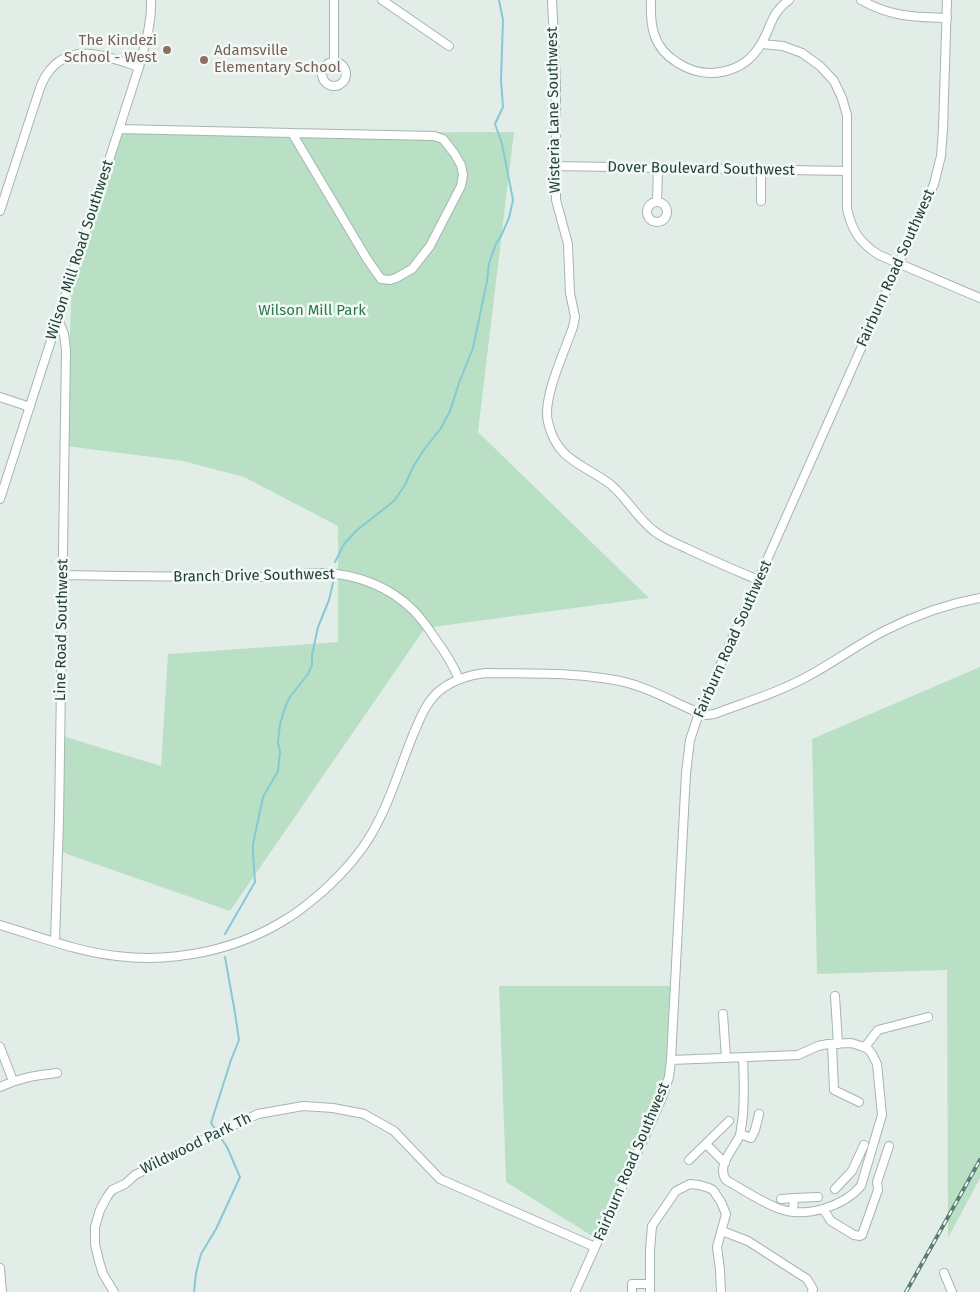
<!DOCTYPE html>
<html>
<head>
<meta charset="utf-8">
<style>
  body { margin:0 }
  canvas { display:block; background:#e2ede8 }
</style>
</head>
<body>
<canvas width="980" height="1292"></canvas>
<script>
const context = document.querySelector('canvas').getContext('2d');
context.lineJoin = 'round';
function fill(path, color) {
  context.fillStyle = color;
  context.fill(path, 'evenodd');
}
function stroke(path, color, width, dash) {
  context.strokeStyle = color;
  context.lineWidth = width;
  context.lineCap = dash ? 'butt' : 'round';
  context.setLineDash(dash || []);
  context.stroke(path);
}
function write(font, color, halo, rows, align = 'center') {
  context.font = font + ' "Fira Sans",sans-serif';
  context.lineWidth = 5;
  context.setLineDash([]);
  context.textBaseline = 'middle';
  context.strokeStyle = halo;
  context.fillStyle = color;
  for (const [text, x, y, turn = 0] of rows) {
    context.save();
    context.translate(x, y);
    context.rotate((+turn || 0) * Math.PI / 180);
    context.textAlign = isNaN(turn) ? turn : align;
    if (halo) context.strokeText(text, 0, 0);
    context.fillText(text, 0, 0);
    context.restore();
  }
}
const green = new Path2D(`
  M119,126L228,133L514,132L478,432L649,598L425,628L230,911L67,854L56,847V734L161,766L168,654L338,642V526L244,477L183,461L66,446L72,278Z
  M980,667V1178L948,1238L947,970L817,974L812,739Z
  M499,986H672L669,1083L597,1239L506,1182Z`);
const stream = new Path2D(`
  M335,562L344,544L357,530L394,501L405,485L413,467L423,451L441,428L450,411L459,383L473,348L487,281L489,263L496,244L501,236L509,218L513,200L502,144L495,124L503,107L501,80L503,20L499,0
  M225,934L255,882L253,853V844L263,797L278,771L280,752L278,742L280,724L286,705L290,697L308,674L312,665V655L318,627L329,600L333,583
  M216,1130L211,1123L231,1060L239,1040L235,1013L225,957
  M194,1292L196,1273L201,1254L216,1229L240,1177L227,1147L218,1134`);
const minor = new Path2D(`
  M382,0L449,46
  M552,0L556,83V200L568,244L570,293L575,317L573,327C565,351 542,398 548,422C557,461 582,463 610,484C627,498 637,518 654,531C664,539 677,544 688,549C711,560 735,570 758,580
  M651,0C650,27 653,48 678,63C706,81 744,74 761,44C772,26 770,14 789,0
  M861,0C891,17 914,17 947,18
  M762,44L783,46L802,53L820,66L834,81L842,98L847,115V209C852,231 860,243 879,255L980,298
  M334,62V0
  M322 74a12 12 0 1 1 24 0a12 12 0 1 1-24 0Z
  M119,129L292,133
  M292,133L434,136L443,139L454,153L461,165L463,175L461,186L430,246L412,269L396,278L390,280L381,279L367,259Z
  M555,166L847,171
  M761,201V170
  M647 212a10 10 0 1 1 20 0a10 10 0 1 1-20 0Z
  M657,202L658,168
  M0,211L40,88C42,83 44,78 47,74C70,40 108,57 139,67
  M0,397L30,407
  M0,499L139,67C145,44 152,23 151,0
  M63,575C123,576 184,577 245,577C271,578 298,573 324,573C357,574 390,587 413,610C422,619 429,629 436,640C445,652 453,665 459,679
  M0,925C38,936 77,952 117,956C175,963 238,950 288,918C300,911 310,902 321,893C341,875 359,856 372,833C390,802 400,767 413,735C420,719 425,704 438,692C452,680 468,675 486,673C529,674 579,672 620,681C648,687 673,702 699,713L706,715L714,714C746,702 780,692 810,675C836,661 860,643 886,630C916,615 947,604 980,598
  M55,942L59,819L66,350L64,334L58,319
  M835,996L838,1044
  M723,1014L726,1058
  M832,1044L834,1090L859,1102
  M0,1047L13,1081
  M865,1047L878,1030L928,1017
  M671,1060L798,1055L818,1046L828,1044L851,1043L861,1046L868,1049L872,1054L877,1064L882,1115L861,1186C843,1207 806,1218 780,1209C763,1203 742,1189 726,1180C716,1165 734,1149 740,1135C741,1131 741,1127 742,1123C745,1101 744,1080 743,1058
  M0,1087C19,1078 36,1075 57,1073
  M740,1134L751,1138L755,1130L759,1114
  M706,1144L725,1163
  M689,1160L729,1121
  M835,1189L852,1171L864,1145
  M781,1199L794,1198
  M823,1209L831,1221L854,1235L860,1236L862,1235L878,1190L877,1182L889,1146
  M793,1212L794,1198L818,1197
  M722,1231L748,1241L807,1279L813,1289L812,1292
  M0,1268L2,1292
  M944,1273L952,1292
  M114,1292L103,1274L99,1261L95,1244V1227L100,1210L107,1197L112,1190L125,1184L135,1175L221,1131L258,1114L303,1106L333,1108L364,1114L394,1131L440,1179L595,1247
  M575,1292L662,1098L669,1077L671,1060L686,773L690,740L699,713L934,184L941,156L943,129L947,0
  M632,1292V1284H650
  M650,1292V1250L652,1226L676,1191L690,1184L699,1185L709,1188L713,1190L721,1202L726,1214L717,1247L720,1270L721,1292`);
const rail = new Path2D(`
  M906,1292L980,1160`);
const markers = [
  [167,50,5,"#8d6e63"],
  [204,60,5,"#8d6e63"]
];
const educationNames = [
  ["The Kindezi",157,41],
  ["School - West",157,58],
  ["Adamsville",214,51,"left"],
  ["Elementary School",214,68,"left"]
];
const streetNames = [
  ["Wisteria Lane Southwest",554,110,-91],
  ["Dover Boulevard Southwest",701,169,1],
  ["Wilson Mill Road Southwest",80,250,-72],
  ["Fairburn Road Southwest",896,268,-66],
  ["Branch Drive Southwest",254,576,-1],
  ["Line Road Southwest",62,630,-89],
  ["Fairburn Road Southwest",733,639,-66],
  ["Wildwood Park Th",196,1144,-26],
  ["Fairburn Road Southwest",632,1162,-67]
];
const parkNames = [
  ["Wilson Mill Park",312,311]
];
fill(green, '#b9e0c4');
stroke(stream, '#86c9d6', 2);
stroke(minor, '#a4b6b0', 10);
stroke(minor, '#fff', 8);
stroke(rail, '#5b7b73', 4);
stroke(rail, '#f3f9f6', 2, [5.5]);
for (const [x, y, r, color] of markers) {
  const dot = new Path2D();
  dot.arc(x, y, r, 0, 2 * Math.PI);
  context.fillStyle = color;
  context.fill(dot);
  stroke(dot, '#f3f9f6', 2);
}
write('15px', '#785e54', '#f3f9f6', educationNames, 'right');
write('15px', '#214038', '#f3f9f6', streetNames);
write('15px', '#287a49', '#f3f9f6', parkNames);
</script>
</body>
</html>
